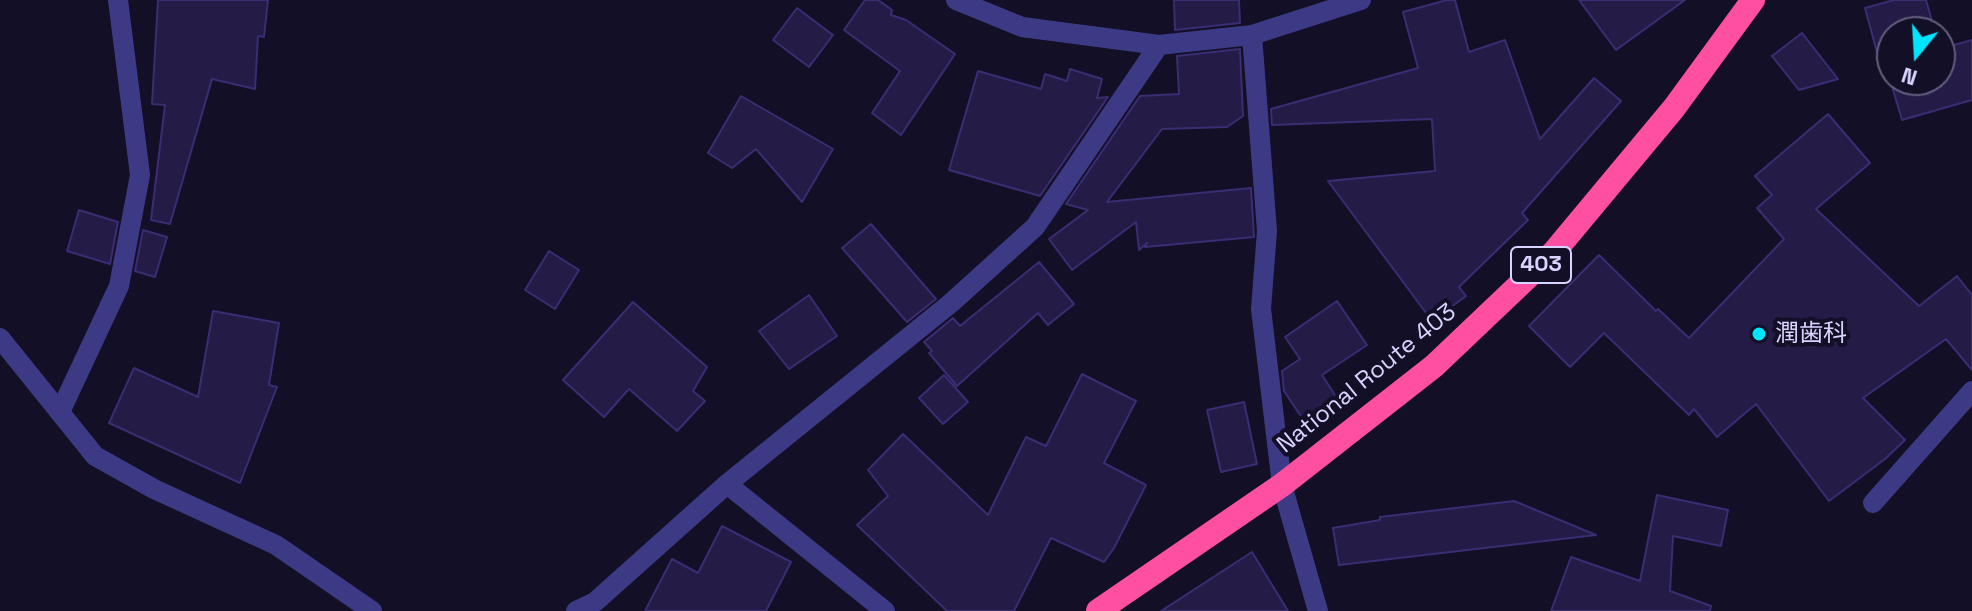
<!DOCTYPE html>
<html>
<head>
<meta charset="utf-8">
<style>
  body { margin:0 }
  #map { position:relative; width:1972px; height:611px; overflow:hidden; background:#130f26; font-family:"Space Grotesk",sans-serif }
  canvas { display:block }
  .north { position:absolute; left:1876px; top:16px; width:80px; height:80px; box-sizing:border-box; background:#130f26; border:2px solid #625e7d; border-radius:50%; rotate:198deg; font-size:22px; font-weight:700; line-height:32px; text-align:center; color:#d9d4ff }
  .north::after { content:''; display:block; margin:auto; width:28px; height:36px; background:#00e5ff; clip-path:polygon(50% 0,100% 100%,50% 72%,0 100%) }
</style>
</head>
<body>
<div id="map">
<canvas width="1972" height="611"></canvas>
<div class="north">N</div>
</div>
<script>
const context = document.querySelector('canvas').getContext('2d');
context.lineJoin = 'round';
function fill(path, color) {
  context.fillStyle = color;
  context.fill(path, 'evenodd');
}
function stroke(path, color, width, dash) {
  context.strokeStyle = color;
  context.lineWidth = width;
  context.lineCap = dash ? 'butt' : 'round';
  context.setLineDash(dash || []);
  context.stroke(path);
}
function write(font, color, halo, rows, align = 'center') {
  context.font = font + ' "Space Grotesk","Noto Sans JP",sans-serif';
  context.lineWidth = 8;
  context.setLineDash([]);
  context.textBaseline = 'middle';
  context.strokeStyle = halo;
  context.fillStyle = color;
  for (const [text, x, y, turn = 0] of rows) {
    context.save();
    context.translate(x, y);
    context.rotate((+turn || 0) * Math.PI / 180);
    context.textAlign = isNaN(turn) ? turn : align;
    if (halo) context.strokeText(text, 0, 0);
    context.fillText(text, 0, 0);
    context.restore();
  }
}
const building = new Path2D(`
  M158,0H268L264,37L258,36L255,89L212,79L170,224L151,220L165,105L152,104Z
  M865,0H878L892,10L891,15L906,20L955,54L901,135L872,113L900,71L844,30Z
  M1174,0H1239L1240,23L1175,30Z
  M1447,0H1455L1469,52L1505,40L1540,139L1594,78L1621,101L1522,213L1528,220L1459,287L1466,296L1432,321L1328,181L1435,171L1432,119L1272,125L1271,109L1418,68L1403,12Z
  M1579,0H1685L1616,50Z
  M1894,0H1926L1935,32H1892V80H1940V49L1972,40V100L1902,120L1886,66L1881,67L1865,8Z
  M797,8L833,35L809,67L773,40Z
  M1802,33L1838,79L1799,90L1772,56Z
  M1240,49L1243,116L1227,127L1162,129L1107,202L1251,188L1254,237L1145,247L1147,243L1139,250L1136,222L1072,270L1049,239L1088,210L1066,204L1140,96L1179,94L1177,56Z
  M1070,69L1102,79L1097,98L1108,97L1040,196L949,170L978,71L1041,89L1045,74L1067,81Z
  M741,96L833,149L802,202L756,149L732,168L708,153Z
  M1828,114L1870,163L1816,209L1919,306L1957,276L1972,295V370L1946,339L1863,398L1905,440L1885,459L1829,501L1756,404L1717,437L1694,409L1689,415L1604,333L1570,367L1529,326L1599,255L1656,311L1658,309L1689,338L1784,239L1757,208L1772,195L1755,176Z
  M79,210L118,222L110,264L67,251Z
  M871,224L936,299L907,322L842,248Z
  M143,230L167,237L155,277L135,271Z
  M549,251L579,270L555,309L525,290Z
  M1039,262L1074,304L1048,325L1038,313L957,386L929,353L932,351L924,342L953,318L960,326Z
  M809,295L837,336L789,369L759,331Z
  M1337,301L1367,345L1322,375L1337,398L1304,421L1284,391L1282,371L1300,359L1285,337Z
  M633,302L707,367L693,391L705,401L677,431L629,389L604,417L563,380Z
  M213,311L279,323L269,385L277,387L240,483L109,423L134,368L198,397Z
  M1082,374L1136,401L1104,463L1146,485L1114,548L1104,562L1051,538L1014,611H947L857,525L888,496L868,470L903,434L988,515L1026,437L1046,446Z
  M944,375L968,402L943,424L919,398Z
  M1244,402L1257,464L1221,472L1207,410Z
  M1657,495L1728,510L1721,546L1673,536L1670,591L1711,606L1710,611H1551L1571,557L1640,581Z
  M1514,501L1596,535L1339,565L1333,528L1380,520V517Z
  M722,526L791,562L766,611H645L672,559L698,573Z
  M1252,552L1288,611H1161Z`);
const lane = new Path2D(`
  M60,412L119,286L140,175L118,0`);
const street = new Path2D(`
  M956,0L1022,27L1159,45L1252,35L1361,0
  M1252,35L1267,231L1261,309L1282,485L1318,611
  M0,338L95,456L154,489L276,545L372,611
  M727,484L885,611
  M1873,503L1972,391
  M576,611L595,602L727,484L951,303L1035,227L1159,45`);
const highway = new Path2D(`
  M1098,611L1282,485L1434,366L1554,252L1674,108L1753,0`);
const markers = [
  [1759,334,8,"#00e5ff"]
];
const shields = [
  [1541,265,60]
];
const shieldNames = [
  ["403",1541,265]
];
const poiNames = [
  ["潤歯科",1775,334]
];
const streetNames = [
  ["National Route 403",1367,379,-39]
];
fill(building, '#241b47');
stroke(building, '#3b2d73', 2);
stroke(lane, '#3d3a85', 20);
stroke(street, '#3d3a85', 20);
stroke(highway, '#ff4fa3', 24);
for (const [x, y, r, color] of markers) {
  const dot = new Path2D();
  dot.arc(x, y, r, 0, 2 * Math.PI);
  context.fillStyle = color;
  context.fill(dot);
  stroke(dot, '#130f26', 3);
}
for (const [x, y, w] of shields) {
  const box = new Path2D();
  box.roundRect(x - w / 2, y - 18, w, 36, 6);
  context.fillStyle = '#130f26';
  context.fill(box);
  stroke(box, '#d9d4ff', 2);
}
write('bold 22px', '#d9d4ff', null, shieldNames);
write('24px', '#d9d4ff', '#130f26', poiNames, 'left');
write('24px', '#d9d4ff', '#130f26', streetNames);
</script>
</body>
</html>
